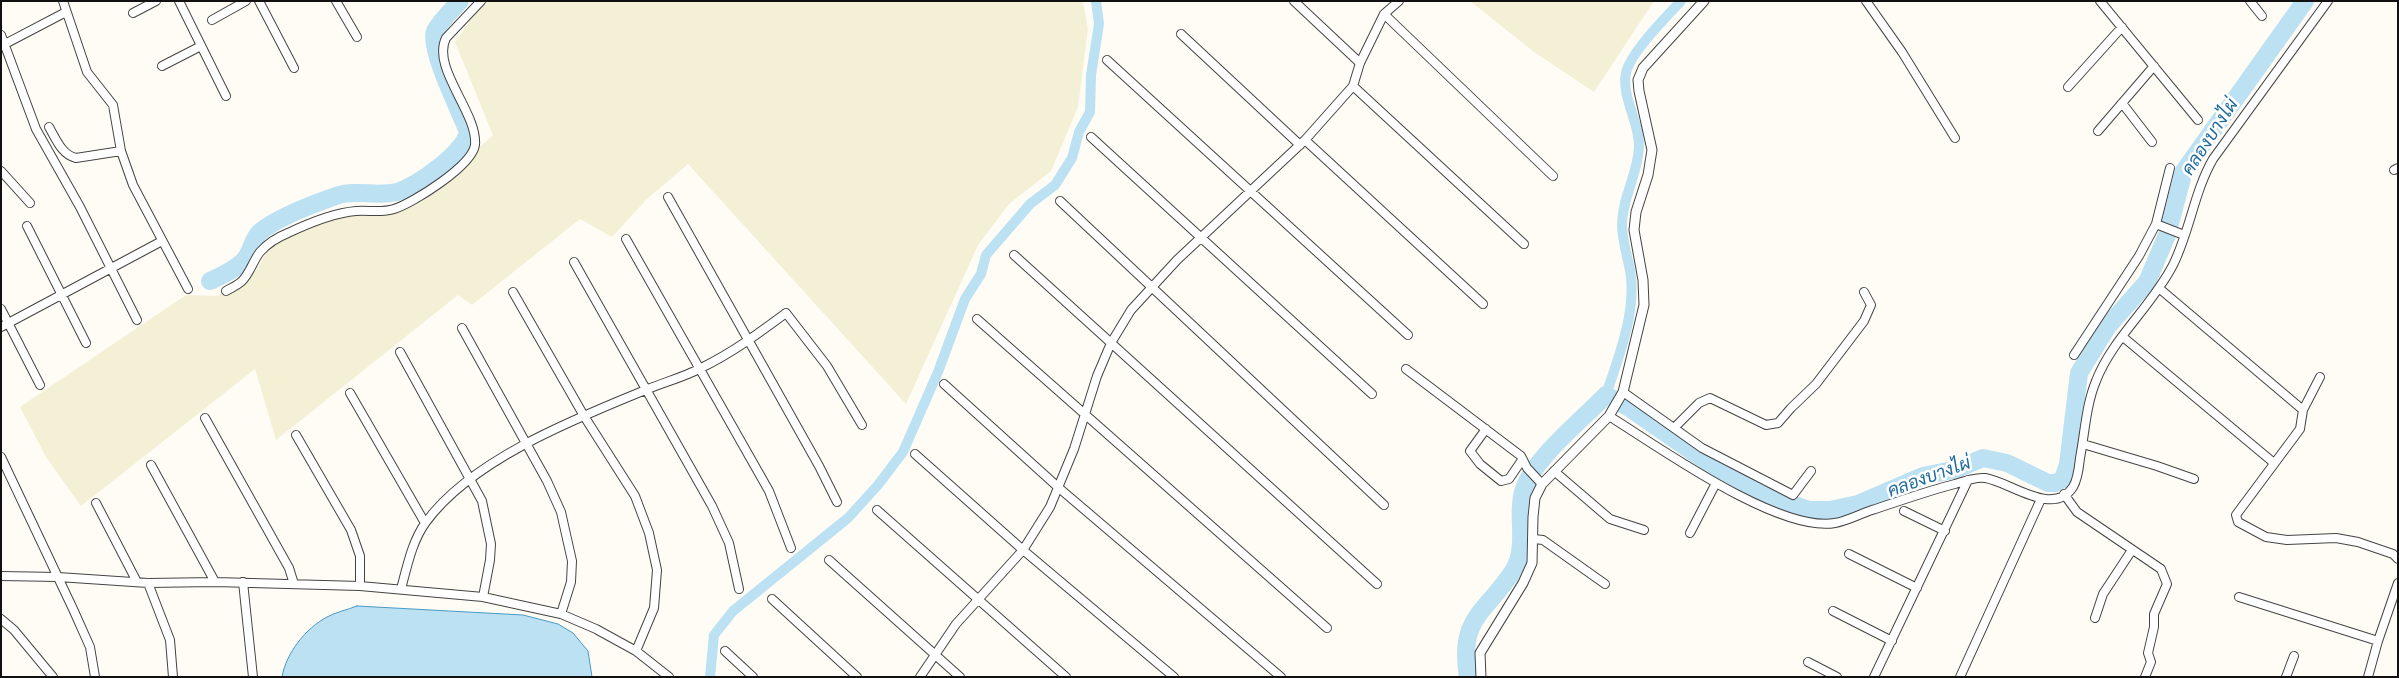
<!DOCTYPE html>
<html>
<head>
<meta charset="utf-8">
<style>
  body { margin:0 }
  #map { position:relative; width:2399px; height:678px; overflow:hidden; background:#fefcf5; font-family:"Playfair Display",serif }
  canvas { display:block }
  .frame { position:absolute; inset:0; border:2px solid #111; pointer-events:none }
</style>
</head>
<body>
<div id="map">
<canvas width="2399" height="678"></canvas>
<div class="frame"></div>
</div>
<script>
const context = document.querySelector('canvas').getContext('2d');
context.lineJoin = 'round';
function fill(path, color) {
  context.fillStyle = color;
  context.fill(path, 'evenodd');
}
function stroke(path, color, width, dash) {
  context.strokeStyle = color;
  context.lineWidth = width;
  context.lineCap = dash ? 'butt' : 'round';
  context.setLineDash(dash || []);
  context.stroke(path);
}
function write(font, color, halo, rows, align = 'center') {
  context.font = font + ' "Playfair Display",Sarabun,serif';
  context.lineWidth = 5;
  context.setLineDash([]);
  context.textBaseline = 'middle';
  context.strokeStyle = halo;
  context.fillStyle = color;
  for (const [text, x, y, turn = 0] of rows) {
    context.save();
    context.translate(x, y);
    context.rotate((+turn || 0) * Math.PI / 180);
    context.textAlign = isNaN(turn) ? turn : align;
    if (halo) context.strokeText(text, 0, 0);
    context.fillText(text, 0, 0);
    context.restore();
  }
}
const farmland = new Path2D(`
  M484,1H1083L1088,29L1078,107L1051,171L1009,204L978,245L906,404L688,164L646,200L612,237L580,219L472,305L458,295L276,440L255,369L81,506L46,457L20,407L186,295L217,296L255,272L273,242L342,209L395,207L435,188L493,135L455,42Z
  M1470,1H1654L1594,92L1534,52Z`);
const water = new Path2D(`
  M357,606L523,615L558,624L573,633L588,651L592,677H282C286,653 306,628 327,617C336,612 347,610 357,606Z`);
const canal = new Path2D(`
  M1606,395C1618,358 1635,317 1631,277C1629,260 1622,242 1622,225C1622,198 1638,174 1639,147C1640,123 1621,97 1626,73C1630,53 1666,17 1681,1
  M710,677L714,635L733,611L848,518L878,485L903,452L938,372L965,299L981,274L986,255L1030,204L1055,185L1072,158L1079,132L1090,112L1091,75L1099,24L1096,1`);
const river = new Path2D(`
  M210,281C222,275 237,269 245,259C252,251 252,239 260,232C278,217 313,204 336,196C356,189 376,197 397,192C416,187 465,152 468,132C461,113 428,48 435,31C441,20 452,10 460,1
  M1468,677C1458,617 1486,613 1513,571C1529,546 1515,515 1524,489C1533,459 1584,418 1606,395L1631,409L1719,470L1757,492L1809,510H1830L1858,504L1923,476L1957,469L1983,458L2007,463L2048,483H2055L2063,479L2068,464L2079,373L2108,326L2147,282L2167,235L2184,171L2305,1`);
const minor = new Path2D(`
  M63,1L87,72L113,105L121,151L133,185L188,289
  M179,1L226,96
  M259,1L294,68
  M336,1L357,37
  M1294,1L1360,63
  M1866,1L1902,52L1955,138
  M2100,1L2198,120
  M2250,1L2262,16
  M133,13L156,1
  M1384,14L1553,176
  M212,20L246,1
  M1181,34L1300,145
  M1,35L36,129L80,207L137,320
  M1,46L66,12
  M1107,60L1408,335
  M162,66L201,46
  M1353,86L1524,244
  M2068,87L2122,27
  M2122,103L2152,142
  M49,127C56,139 62,155 76,158L121,151
  M2098,131L2154,66
  M1091,137L1372,394
  M1305,140L1483,304
  M2394,170L2398,168
  M1,171L30,203
  M668,197L819,466L837,502
  M1060,201L1384,505
  M2156,224L2170,168
  M27,226L86,343
  M626,239L769,491L791,548
  M1014,255L1377,584
  M574,262L712,506L729,543L739,589
  M2160,289L2303,410
  M226,291C231,288 238,285 242,281C250,273 253,261 260,252C267,244 278,237 288,233C309,223 333,213 356,211C369,210 382,213 394,209C413,203 472,166 475,145C478,113 431,68 446,38L481,1
  M513,292L584,416L635,496L649,533L657,570L654,608L636,651
  M1,309L40,385
  M977,319L1327,628
  M1,327L162,241
  M462,328L547,481L561,512L572,561L571,582L561,614
  M2123,337L2274,463
  M400,352L482,501L491,544L490,560L483,597
  M2074,355L2139,256L2156,224L2184,235
  M1406,369L1521,456L1527,468L1542,484
  M2320,377L2303,410L2300,429L2236,515L2238,522L2266,537L2287,540L2336,538L2358,542L2393,554L2398,559
  M944,384L1059,488L1281,677
  M1623,392L1702,448L1793,495L1811,471
  M350,393L425,523
  M1609,416C1659,447 1778,533 1835,523C1847,521 1860,514 1872,510C1900,501 1927,491 1955,484C1964,481 1976,477 1985,478C2009,481 2053,518 2073,487C2078,479 2079,467 2080,458C2085,432 2086,405 2096,381C2112,339 2152,306 2173,265C2190,231 2194,192 2213,159L2328,1
  M205,418L289,568L294,584
  M1674,428L1699,403L1710,398L1766,425L1778,423L1791,408L1816,384L1864,321L1871,305L1864,292
  M1486,429L1470,451L1480,464L1501,481L1509,479L1522,460
  M296,435L351,530L360,556V586
  M2083,444L2157,466L2194,479
  M915,454L1023,550L1174,677
  M1,457L73,609L90,647L95,677
  M151,465L215,582
  M1554,471L1610,519L1644,530
  M2064,494L2077,512L2161,569L2167,584L2154,614V627L2148,653L2151,662L2145,677
  M96,503L137,582
  M877,510L1066,677
  M1904,511L1945,531
  M1690,533L1716,483
  M1534,539L1543,540L1605,584
  M1849,554L1917,588
  M829,560L960,677
  M1,576L58,577L148,583L215,582L360,586L483,597L561,614L596,629L636,651L669,677
  M243,582L253,677
  M148,583L170,640L173,677
  M401,589C407,567 412,541 426,522C472,459 577,418 648,389C665,382 684,377 701,368C732,353 759,333 786,313L827,366L862,425
  M2239,597L2378,641
  M772,599L857,677
  M1833,611L1892,641
  M2095,618L2103,594L2132,550
  M1,619L14,630L53,677
  M725,651L753,677
  M1808,662L1837,677
  M920,677L956,624L1023,550L1050,507L1074,449L1097,376L1111,343L1131,310L1177,260L1305,140L1353,86L1360,63L1384,14L1399,1
  M1874,677L1968,480
  M1960,677L2041,499
  M2286,677L2294,656
  M2368,677L2378,641L2398,583`);
const tertiary = new Path2D(`
  M1481,677L1480,653L1523,583L1532,563L1533,517L1535,498L1542,484L1609,416L1623,392L1644,305L1643,280L1634,230L1636,212L1648,175L1652,150L1639,91L1638,80L1643,68L1704,1`);
const waterNames = [
  ["คลองบางไผ่",2210,137,-57],
  ["คลองบางไผ่",1929,477,-20]
];
fill(farmland, '#f4f0d6');
fill(water, '#bce1f3');
stroke(water, '#4899c5', 1);
stroke(canal, '#bce1f3', 10);
stroke(river, '#bce1f3', 18);
stroke(minor, '#444', 10);
stroke(tertiary, '#444', 11);
stroke(minor, '#fff', 8);
stroke(tertiary, '#fff', 9);
write('italic 18px', '#216c9c', '#fff', waterNames);
</script>
</body>
</html>
